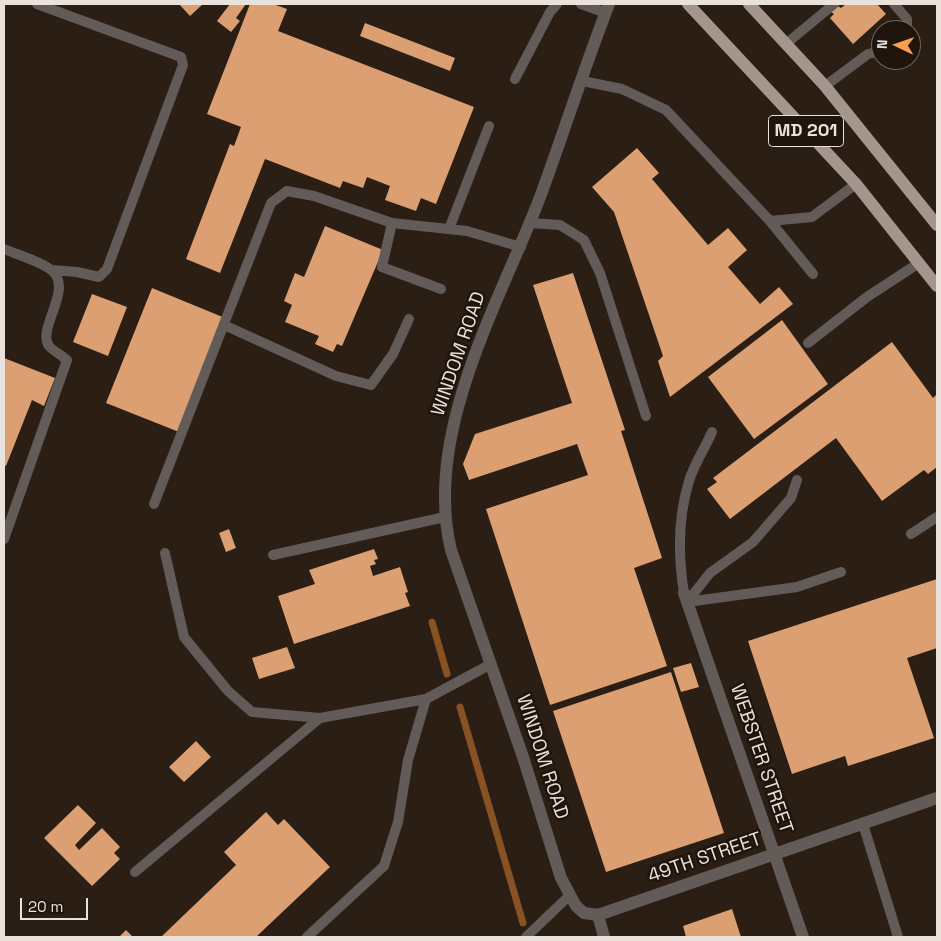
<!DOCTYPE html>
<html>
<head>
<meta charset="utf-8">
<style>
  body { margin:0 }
  #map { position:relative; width:941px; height:941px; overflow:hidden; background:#2a1e15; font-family:"Space Grotesk",sans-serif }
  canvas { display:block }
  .frame { position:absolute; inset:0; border:5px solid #eae1db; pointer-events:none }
  .north { position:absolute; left:871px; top:20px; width:50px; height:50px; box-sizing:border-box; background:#20150c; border:1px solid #71675f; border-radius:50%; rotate:273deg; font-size:14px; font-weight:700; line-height:20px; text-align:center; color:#eae1db }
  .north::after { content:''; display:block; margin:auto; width:18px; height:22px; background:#fb9e50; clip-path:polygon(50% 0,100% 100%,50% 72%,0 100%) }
  .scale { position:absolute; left:20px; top:898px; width:68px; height:22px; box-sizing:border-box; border:2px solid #eae1db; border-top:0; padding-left:6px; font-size:15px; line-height:18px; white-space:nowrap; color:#eae1db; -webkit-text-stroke:4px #20150c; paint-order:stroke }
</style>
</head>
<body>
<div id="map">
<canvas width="941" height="941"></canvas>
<div class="frame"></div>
<div class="north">N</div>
<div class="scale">20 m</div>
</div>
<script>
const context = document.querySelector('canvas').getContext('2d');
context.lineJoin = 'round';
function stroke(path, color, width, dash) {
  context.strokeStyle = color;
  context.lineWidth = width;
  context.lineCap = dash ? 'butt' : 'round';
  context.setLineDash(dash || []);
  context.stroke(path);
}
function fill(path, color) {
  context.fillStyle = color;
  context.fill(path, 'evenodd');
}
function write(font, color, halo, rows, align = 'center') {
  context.font = font + ' "Space Grotesk",sans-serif';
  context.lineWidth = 5;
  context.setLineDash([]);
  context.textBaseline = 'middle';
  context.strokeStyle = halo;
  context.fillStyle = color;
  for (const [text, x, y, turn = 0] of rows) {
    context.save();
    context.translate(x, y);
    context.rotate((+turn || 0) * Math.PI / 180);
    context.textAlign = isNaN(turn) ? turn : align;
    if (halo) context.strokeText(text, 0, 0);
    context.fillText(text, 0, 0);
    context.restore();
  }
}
const stream = new Path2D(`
  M432,622L447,674
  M460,707L523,923`);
const building = new Path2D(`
  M179,4H203L190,16Z
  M230,4H246L236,18L240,21L231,32L217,21Z
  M250,4H273L287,9L278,31L474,107L436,204L421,198L416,211L385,200L390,186L367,177L363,188L343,181L340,188L265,159L220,273L186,259L230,144L234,146L241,127L207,114Z
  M846,4H877L886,14L853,44L830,18L834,14L831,12L838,6L841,8Z
  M365,23L455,58L450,71L360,36Z
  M637,148L659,173L652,179L708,245L728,228L747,250L728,267L760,304L779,287L793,304L670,397L658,361L663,356L614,212L592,187Z
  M325,226L383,250L342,346L337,344L333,352L315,344L319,336L285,322L292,305L284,301L295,273L304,277Z
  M573,273L625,430L621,431L662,558L634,568L667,666L550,705L486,509L588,475L577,444L469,480L463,464L475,434L572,403L533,285Z
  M152,288L225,318L179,432L106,403Z
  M92,294L127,307L108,356L73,342Z
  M782,320L828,384L754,439L708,377Z
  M892,342L933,398L937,394V467L928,474L924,470L882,501L836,438L730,519L707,489L717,482L713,478Z
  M4,358L55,378L44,406L32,400L6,466L4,465Z
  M229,529L236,548L226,552L219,533Z
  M374,549L378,559L374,560L376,564L370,566L373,576L400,567L408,592L405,593L410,606L294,644L278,596L315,584L309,570Z
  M937,579V648L907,658L934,738L848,766L845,756L792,774L748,641Z
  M287,647L295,668L259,679L252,658Z
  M691,663L699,687L681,692L673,668Z
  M671,672L724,833L606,872L553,711Z
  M196,741L211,757L184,782L169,767Z
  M78,805L96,823L75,845L79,850L102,828L120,847L114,853L120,859L92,886L44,838Z
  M266,812L278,825L284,819L330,867L256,937H161L236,865L224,852Z
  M732,909L741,937H686L683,926Z
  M126,930L133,937H119Z`);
const lane = new Path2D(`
  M37,4L181,57L183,65L107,269L99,277L77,272L52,270
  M581,4L606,13
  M894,4L907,19V30
  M787,43L834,4
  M515,79L550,12L557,4
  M582,81L622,89L666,110L770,221L812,217L856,184
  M825,86L868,54L881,51
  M770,221L813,274
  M392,223L382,267L441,289
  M530,223L560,225L584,240L600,273L646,416
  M449,229L489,126
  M4,249C18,255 37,260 50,269C76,287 36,328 49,346C53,351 62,355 67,360L4,539
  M224,325L336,376L371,385L393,354L409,319
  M808,343L867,297L919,263
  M797,480L791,498L753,542L710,573L687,602L797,587L841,572
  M154,504L271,203L287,191L314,196L392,223L467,231L521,247
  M911,534L937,517
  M165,553L184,637L228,691L252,712L320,718
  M273,555L445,517
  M684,593C678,556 678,517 689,481C694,464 705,448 712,432
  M863,824L898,937
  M135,872L320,718L426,699
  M307,937L384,866L398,822L408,760L426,699L491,664
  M526,937L569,896`);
const street = new Path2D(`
  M609,4C584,68 563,135 539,200C498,305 423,434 451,550L523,757L561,878L576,906L584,913L598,915L937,798
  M684,593L803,937
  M598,915L604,937`);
const primary = new Path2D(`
  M688,4L856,184L937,286
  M749,4L825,86L937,225`);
const shields = [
  [806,131,75]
];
const shieldNames = [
  ["MD 201",806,131]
];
const streetNames = [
  ["WINDOM ROAD",459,354,-71],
  ["WINDOM ROAD",542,757,72],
  ["WEBSTER STREET",761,759,71],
  ["49TH STREET",705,858,-19]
];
stroke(stream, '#885224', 7);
fill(building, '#db9f71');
stroke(lane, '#625b57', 10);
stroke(street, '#625b57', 12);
stroke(primary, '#a4968d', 12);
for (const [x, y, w] of shields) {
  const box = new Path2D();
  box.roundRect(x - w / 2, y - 15.5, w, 31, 4);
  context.fillStyle = '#20150c';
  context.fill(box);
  stroke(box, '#eae1db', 1);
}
write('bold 18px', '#eae1db', null, shieldNames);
write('19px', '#eae1db', '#20150c', streetNames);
</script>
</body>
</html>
